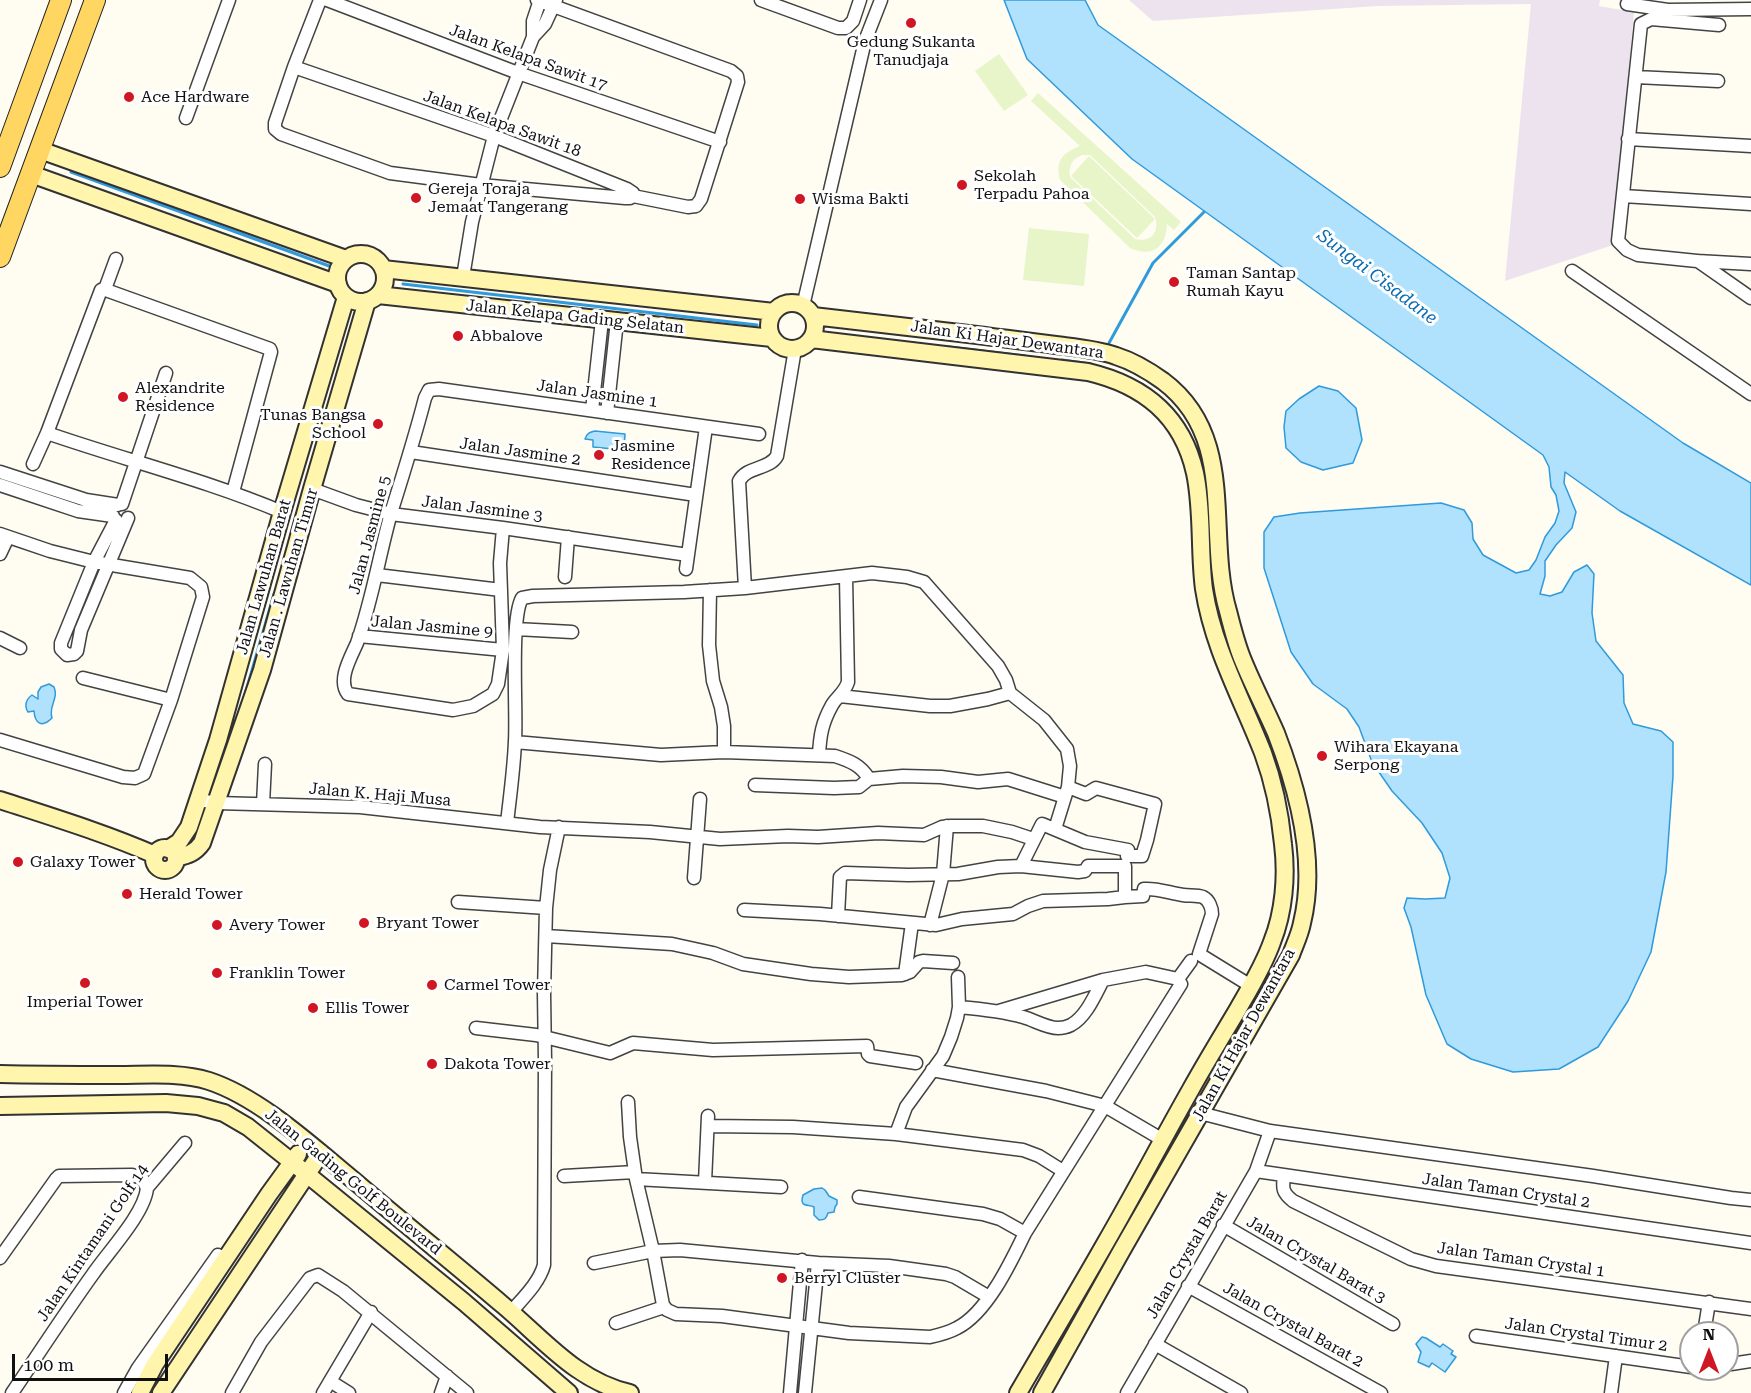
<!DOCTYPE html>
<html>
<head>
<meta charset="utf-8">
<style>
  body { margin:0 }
  #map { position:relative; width:1751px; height:1393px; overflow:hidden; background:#fffcf2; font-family:"Roboto Serif",serif }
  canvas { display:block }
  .north { position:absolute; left:1679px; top:1321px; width:60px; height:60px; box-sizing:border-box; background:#fff; border:2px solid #9f9f9f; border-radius:50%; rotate:0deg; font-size:16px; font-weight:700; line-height:24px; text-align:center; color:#101010 }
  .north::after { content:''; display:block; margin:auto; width:21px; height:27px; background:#d11623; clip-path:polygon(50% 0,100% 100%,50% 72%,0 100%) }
  .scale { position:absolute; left:12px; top:1354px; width:156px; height:27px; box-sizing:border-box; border:3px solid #101010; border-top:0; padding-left:8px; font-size:18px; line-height:21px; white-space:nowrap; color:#101010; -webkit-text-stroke:4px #fff; paint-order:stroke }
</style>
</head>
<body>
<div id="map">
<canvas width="1751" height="1393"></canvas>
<div class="north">N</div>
<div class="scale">100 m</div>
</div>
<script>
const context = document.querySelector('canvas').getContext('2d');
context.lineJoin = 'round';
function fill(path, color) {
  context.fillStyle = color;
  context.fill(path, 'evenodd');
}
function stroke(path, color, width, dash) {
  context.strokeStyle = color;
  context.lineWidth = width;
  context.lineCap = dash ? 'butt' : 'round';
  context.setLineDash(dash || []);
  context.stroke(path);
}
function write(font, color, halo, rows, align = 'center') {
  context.font = font + ' "Roboto Serif",serif';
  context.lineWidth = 6;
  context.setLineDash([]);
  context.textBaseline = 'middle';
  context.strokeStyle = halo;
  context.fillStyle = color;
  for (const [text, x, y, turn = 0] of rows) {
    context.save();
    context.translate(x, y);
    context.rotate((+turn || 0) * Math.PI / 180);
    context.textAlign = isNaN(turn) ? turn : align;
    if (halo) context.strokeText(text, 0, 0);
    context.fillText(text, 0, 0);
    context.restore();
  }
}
const industrial = new Path2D(`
  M1129,0H1600L1599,6L1634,12L1613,245L1505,281L1531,4L1378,6L1153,21Z`);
const pitch = new Path2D(`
  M999,54L1028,95L1004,111L975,71Z
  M1038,93L1181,222L1174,230L1167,224C1166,247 1153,258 1130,248L1060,180C1055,160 1063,153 1080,146L1031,101ZM1082,155H1090L1155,217C1160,232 1151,243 1135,239L1070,177C1068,166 1072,159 1082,155Z
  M1089,156L1155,219L1137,238L1071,176Z
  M1029,228L1089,234L1084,286L1023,280Z`);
const water = new Path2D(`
  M1004,0H1085L1098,25L1683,443L1751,483V585L1620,511L1565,472L1564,483L1576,512L1572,528L1556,545L1545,561V576L1540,594L1550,596L1562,592L1574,572L1587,565L1594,574L1592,613L1596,641L1623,675L1624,703L1633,724L1661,731L1673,742V776L1666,872L1651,952L1628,1001L1598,1047L1559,1069L1513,1072L1471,1059L1447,1044L1426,995L1411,927L1404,908L1407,898L1425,899L1445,898L1450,878L1442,853L1422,823L1392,791L1372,762L1359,727L1347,709L1313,684L1291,652L1264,568V532L1274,517L1300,513L1441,503L1464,510L1472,523L1473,539L1483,555L1516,573L1529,570L1536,560L1545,537L1555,523L1559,511L1556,495L1551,487L1549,467L1543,455L1132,159L1027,59Z
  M1319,386L1338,391L1356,408L1362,440L1353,463L1323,470L1301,462L1286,448L1284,427L1286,411L1299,399Z
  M595,431L625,434L624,450L593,447V440L585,439C587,433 590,432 595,431Z
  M49,684L54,687C59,699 48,706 52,718C42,728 35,724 34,711L28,712C24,706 26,699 32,695L38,699V692L41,687Z
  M822,1188L825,1190L829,1196L837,1200V1204L835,1207L834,1212L828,1213C826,1219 825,1220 819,1220L814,1215V1207C808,1204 799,1208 803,1195L814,1189Z
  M1422,1337L1426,1338L1440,1347L1443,1344L1453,1351L1451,1354L1456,1357L1445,1372L1432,1363L1429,1367L1418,1362L1421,1352L1416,1344Z`);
const stream = new Path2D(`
  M71,172L332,267
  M403,284L757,325
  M1109,343L1153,263L1204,212
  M949,347L1025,356
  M1062,360L1091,364
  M244,698L274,594`);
const street = new Path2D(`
  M320,0L294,67L275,123V129L281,134L390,173L481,185L625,198H630L633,196
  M327,0L518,73L720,142
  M761,0L838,28H846L853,21L860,0
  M1627,4L1668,10L1751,9
  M1719,25L1651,19L1641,24L1618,241L1627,250L1638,255L1697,261L1751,264
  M533,37V21L540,0
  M294,67L494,136L627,189L633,193V196L688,207L696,206L701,199L738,82L737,76L731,71L537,0
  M1636,77L1718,81
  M186,118L229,0
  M1628,139L1751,146
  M1623,196L1751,204
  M1698,261L1751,298
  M1572,271L1751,394
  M463,277L472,222L494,136L533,37L545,24L556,0
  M105,289L116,259
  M803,306L865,41L881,0
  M592,410L602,320
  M607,413L617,321
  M47,433C125,460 206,480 282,512
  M411,452L696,495
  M33,464L47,433L101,290L103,289L270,349L271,352L233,492
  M0,472L86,500L118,505
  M0,485L78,511L113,516
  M312,489L356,505L391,514L503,528L688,555
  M122,504L166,373
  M116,520L94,562L61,643V649L67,655L74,654L77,651L81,630L128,518
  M503,528L500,563L503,650L498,684L493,694L473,706L453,710L348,694C337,680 351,657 357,643C372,601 379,556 391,513C403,475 415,437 425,398L429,390L439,389L759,434
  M0,534L50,551L94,562L190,578L201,587L203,597L171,700L144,774L135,778L123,777L0,740
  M0,554L8,537
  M686,569L706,427
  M377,575L501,590
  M565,577L568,537
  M745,588L739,481C747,466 769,470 777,456L795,349
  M710,590L709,645L713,681L721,707L724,726V752
  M516,629L572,632
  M359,636L503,650
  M0,638L20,648
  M83,678L171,700
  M840,696L930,706H950L988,699L1010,693
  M515,742L661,755L724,752L835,756C850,761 861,765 869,779
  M819,755C820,735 822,723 832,705C837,696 844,694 848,682L846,577
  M869,779L903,776L941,777L978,782L1008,779L1065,797
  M755,785L834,788L859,787L869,779
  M199,800L217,803L360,807L540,827L650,832L720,839L788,836L818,837L878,833L924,835L942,827L951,826H983L1012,832L1033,839
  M263,804L265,764
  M507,823C510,796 514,768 515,741C517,712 510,619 522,598L533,596L684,592L745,588L872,573L907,577L924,582L998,666L1006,680L1010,693L1044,720L1067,749L1070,766L1068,787L1055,829
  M1021,866L1042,824L1085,842L1128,850L1127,856H1142L1147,840L1155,804L1096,788L1086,794L1068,787
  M694,878L700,799
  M458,902L546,908
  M744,910L820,914L936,925L962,919L1013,914L1028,906L1043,901L1108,899L1125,897
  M838,916L840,877L845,873L908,875L958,874L998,867L1021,866L1078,872L1085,871L1088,866H1125V897L1143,896L1144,889C1158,888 1169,893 1183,895C1189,896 1197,895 1203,897C1209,900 1212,908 1212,914L1199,954L1251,986
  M930,925L943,874L947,826
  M546,936L672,944L713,953L743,964L811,974L849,977L902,975L910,972L919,962L923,961L953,963
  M905,974L912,923
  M1178,979L1191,961
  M999,1011L1103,980
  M476,1028L536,1035L610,1053L633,1043L713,1050L867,1046L868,1054L870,1056L916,1063
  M932,1070L1046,1091L1105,1106L1163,1140
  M628,1102L630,1137L636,1179L653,1251L663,1305L667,1310L676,1314L722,1316L849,1333L930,1337C939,1335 948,1333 957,1328C987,1313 1011,1262 1025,1233L1181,984L1178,979L1146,972L1103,980C1095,995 1086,1017 1071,1025C1067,1027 1062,1028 1058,1028C1047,1028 1034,1020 1023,1017C1002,1011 981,1009 959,1007
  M1200,1113L1270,1131L1593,1176L1731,1198L1751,1200
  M708,1126L793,1127L896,1134L1023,1150L1039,1156L1063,1171
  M896,1134L906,1107L943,1056L951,1037L957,1018L959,1007L958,977
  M1256,1171L1751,1243
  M564,1176L635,1172
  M1284,1176C1282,1189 1283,1193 1293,1201L1411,1259L1436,1266L1751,1309
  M636,1179L781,1187
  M705,1182L708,1116
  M859,1197L983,1214L1000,1219L1025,1233
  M1223,1225L1393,1324
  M0,1258L56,1179L59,1176L132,1175L142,1178L147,1188
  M594,1263L653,1251L680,1250L818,1263L889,1266L946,1274L955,1277L989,1297
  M1188,1286L1381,1393
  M511,1312C523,1298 539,1283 544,1265L545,1061L544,993L546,908L550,870L559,827
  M616,1323L664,1307
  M1704,1333L1709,1302
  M1476,1336L1691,1367
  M1155,1344L1241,1393
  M1731,1364L1751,1361
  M330,1381L349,1393
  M12,1393C39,1353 65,1313 93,1274C108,1252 145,1213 147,1188L185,1143
  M124,1393L138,1368L218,1255
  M232,1393L261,1342L310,1278L318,1275L343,1291L467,1393
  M323,1393L371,1312
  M441,1393L447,1376
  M790,1393L802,1260
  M805,1393L818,1263
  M1127,1393L1256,1171L1270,1131
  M1611,1393L1616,1356`);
const secondary = new Path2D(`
  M40,150L346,259
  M31,174L338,284
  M337 278a24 24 0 1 1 48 0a24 24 0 1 1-48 0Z
  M383,269L774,312
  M378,295L772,338
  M769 326a23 23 0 1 1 46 0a23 23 0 1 1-46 0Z
  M813,316C868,322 922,329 977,335C1006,339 1035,342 1064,346C1081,348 1099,350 1116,356C1132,361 1149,371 1163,381C1239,438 1205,533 1228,611C1232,627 1236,643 1242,658C1252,683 1265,708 1276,733C1298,790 1317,862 1302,923C1300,934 1295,944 1291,955L1122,1250L1042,1393
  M811,339L1088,372C1143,385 1182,415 1195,473C1203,510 1199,552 1204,589C1213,648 1242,699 1263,753C1274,783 1280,813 1283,844C1287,876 1284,912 1272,942C1264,965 1250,988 1238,1009C1222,1036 1206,1062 1191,1089C1162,1140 1135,1192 1106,1242C1077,1293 1047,1343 1018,1393
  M0,800C52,817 105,833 155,855
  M154 859a11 11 0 1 1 22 0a11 11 0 1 1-22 0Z
  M168,849L179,842L189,827L218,740L282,512L346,297
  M176,858C188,855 195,853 202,843L262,670L312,489L367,301
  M0,1074C39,1075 79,1075 118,1075C148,1075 180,1072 209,1081C261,1098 315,1149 358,1184C406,1225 456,1265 504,1306C543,1339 578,1382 630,1393
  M0,1106L166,1103L198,1106L224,1113L248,1127L292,1162L464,1302L569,1393
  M140,1393L155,1364L269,1194L298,1154
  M161,1393L321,1153`);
const primary = new Path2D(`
  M0,167L61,0
  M0,257L95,0`);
const markers = [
  [911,23,6,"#d11623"],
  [129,97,6,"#d11623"],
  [962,185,6,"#d11623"],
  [416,198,6,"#d11623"],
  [800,199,6,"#d11623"],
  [1174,282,6,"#d11623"],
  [458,336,6,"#d11623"],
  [123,397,6,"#d11623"],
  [378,424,6,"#d11623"],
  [599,455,6,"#d11623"],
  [1322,756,6,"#d11623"],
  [18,862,6,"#d11623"],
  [127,894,6,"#d11623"],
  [364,923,6,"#d11623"],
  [217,925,6,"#d11623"],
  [217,973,6,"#d11623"],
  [85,983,6,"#d11623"],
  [432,985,6,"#d11623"],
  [313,1008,6,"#d11623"],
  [432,1064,6,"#d11623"],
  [782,1278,6,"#d11623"]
];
const poiNames = [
  ["Gedung Sukanta",911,42,"center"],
  ["Tanudjaja",911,60,"center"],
  ["Ace Hardware",141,97],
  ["Sekolah",974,176],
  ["Terpadu Pahoa",974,194],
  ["Gereja Toraja",428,189],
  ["Jemaat Tangerang",428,207],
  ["Wisma Bakti",812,199],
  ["Taman Santap",1186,273],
  ["Rumah Kayu",1186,291],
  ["Abbalove",470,336],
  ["Alexandrite",135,388],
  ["Residence",135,406],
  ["Tunas Bangsa",366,415,"right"],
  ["School",366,433,"right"],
  ["Jasmine",611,446],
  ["Residence",611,464],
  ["Wihara Ekayana",1334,747],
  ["Serpong",1334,765],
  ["Galaxy Tower",30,862],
  ["Herald Tower",139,894],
  ["Bryant Tower",376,923],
  ["Avery Tower",229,925],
  ["Franklin Tower",229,973],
  ["Carmel Tower",444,985],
  ["Imperial Tower",85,1002,"center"],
  ["Ellis Tower",325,1008],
  ["Dakota Tower",444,1064],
  ["Berryl Cluster",794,1278]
];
const streetNames = [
  ["Jalan Kelapa Sawit 17",528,58,20],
  ["Jalan Kelapa Sawit 18",502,124,20],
  ["Jalan Kelapa Gading Selatan",575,317,6],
  ["Jalan Ki Hajar Dewantara",1007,340,8],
  ["Jalan Jasmine 1",597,394,8],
  ["Jalan Jasmine 2",520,452,8],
  ["Jalan Jasmine 3",482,509,7],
  ["Jalan Jasmine 5",370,535,-75],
  ["Jalan . Lawuhan Timur",289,573,-74],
  ["Jalan Lawuhan Barat",264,577,-74],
  ["Jalan Jasmine 9",432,627,5],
  ["Jalan K. Haji Musa",380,795,5],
  ["Jalan Ki Hajar Dewantara",1244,1035,-61],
  ["Jalan Gading Golf Boulevard",353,1182,39],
  ["Jalan Taman Crystal 2",1506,1191,8],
  ["Jalan Kintamani Golf 14",93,1243,-56],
  ["Jalan Crystal Barat",1187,1255,-60],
  ["Jalan Crystal Barat 3",1316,1260,30],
  ["Jalan Taman Crystal 1",1521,1260,8],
  ["Jalan Crystal Barat 2",1293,1325,29],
  ["Jalan Crystal Timur 2",1586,1335,8]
];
const waterNames = [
  ["Sungai Cisadane",1377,277,37]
];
fill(industrial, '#ede3ef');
fill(pitch, '#e7f5c9');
fill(water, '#b0e2fd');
stroke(water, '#2f9adc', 1.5);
stroke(stream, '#2f9adc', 3);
stroke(street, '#434343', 15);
stroke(secondary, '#323232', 20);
stroke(primary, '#212121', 22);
stroke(street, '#fff', 12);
stroke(secondary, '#fff5ad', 16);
stroke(primary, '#ffd662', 20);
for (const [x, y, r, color] of markers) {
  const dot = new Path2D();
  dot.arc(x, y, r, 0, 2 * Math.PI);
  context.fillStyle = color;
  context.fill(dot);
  stroke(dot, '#fff', 2);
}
write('16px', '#101010', '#fff', poiNames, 'left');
write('16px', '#101010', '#fff', streetNames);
write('italic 18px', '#096bb1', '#fff', waterNames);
</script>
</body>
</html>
